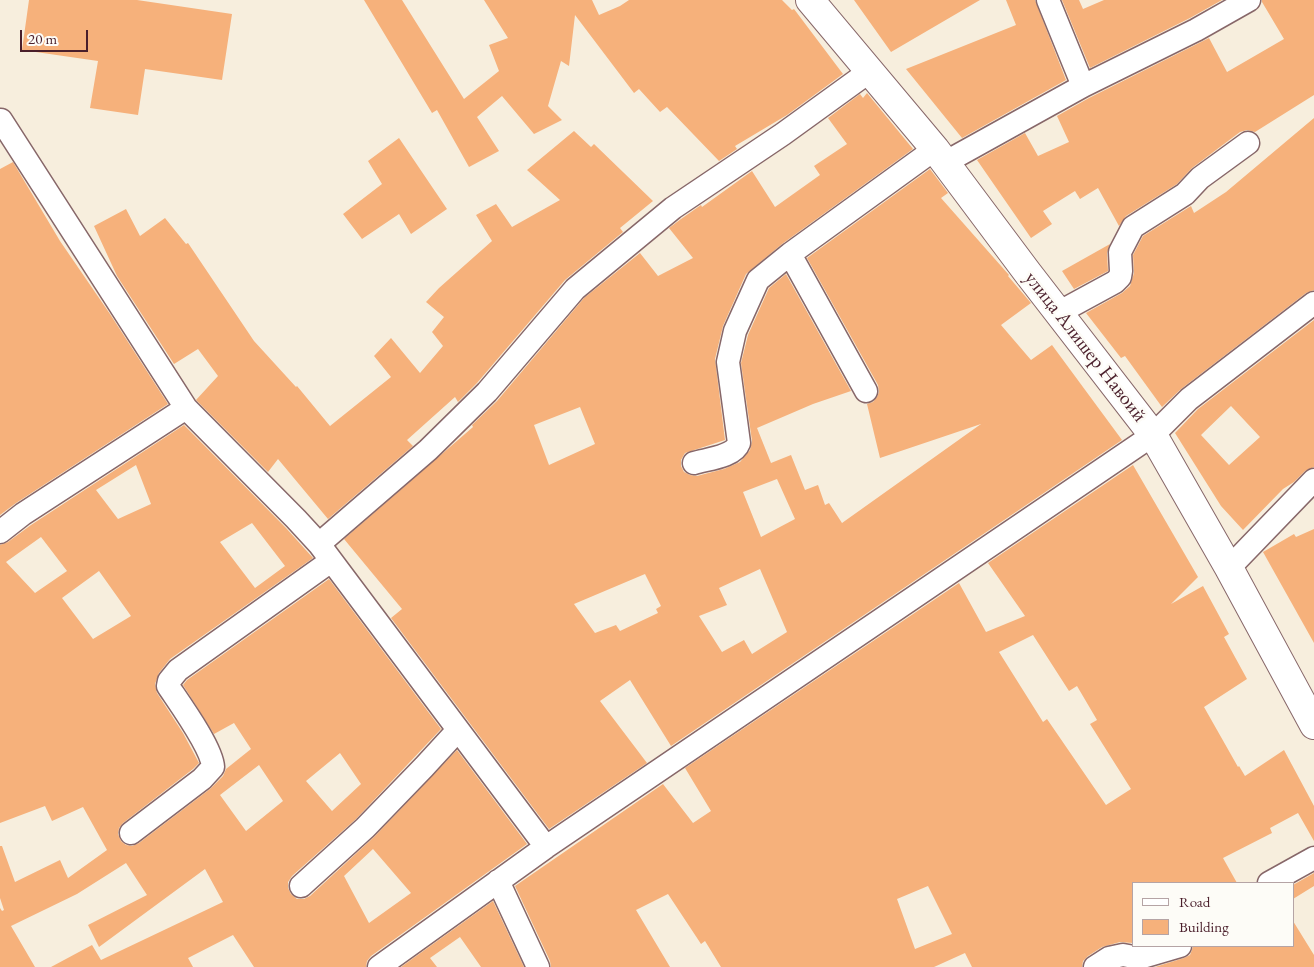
<!DOCTYPE html>
<html>
<head>
<meta charset="utf-8">
<style>
  body { margin:0 }
  #map { position:relative; width:1314px; height:967px; overflow:hidden; background:#f7eedd; font-family:"EB Garamond",serif }
  canvas { display:block }
  .legend { position:absolute; left:1132px; top:882px; width:162px; height:65px; box-sizing:border-box; background:#fdfcf7; border:1px solid #b5a4a5; margin:0; padding:6px 9px; list-style:none; font-size:15px; color:#4a1f2b }
  .legend li { display:flex; align-items:center; gap:10px; height:25px }
  .legend b { width:25px; border:1px solid #b5a4a5 }
  .scale { position:absolute; left:20px; top:30px; width:68px; height:22px; box-sizing:border-box; border:2px solid #4a1f2b; border-top:0; padding-left:6px; font-size:15px; line-height:18px; white-space:nowrap; color:#4a1f2b; -webkit-text-stroke:4px #fdfcf7; paint-order:stroke }
</style>
</head>
<body>
<div id="map">
<canvas width="1314" height="967"></canvas>
<ul class="legend">
<li><b style="height:6px;background:#fff"></b>Road</li>
<li><b style="height:14px;background:#f6b17b"></b>Building</li>
</ul>
<div class="scale">20 m</div>
</div>
<script>
const context = document.querySelector('canvas').getContext('2d');
context.lineJoin = 'round';
function fill(path, color) {
  context.fillStyle = color;
  context.fill(path, 'evenodd');
}
function stroke(path, color, width, dash) {
  context.strokeStyle = color;
  context.lineWidth = width;
  context.lineCap = dash ? 'butt' : 'round';
  context.setLineDash(dash || []);
  context.stroke(path);
}
function write(font, color, halo, rows, align = 'center') {
  context.font = font + ' "EB Garamond",serif';
  context.lineWidth = 5;
  context.setLineDash([]);
  context.textBaseline = 'middle';
  context.strokeStyle = halo;
  context.fillStyle = color;
  for (const [text, x, y, turn = 0] of rows) {
    context.save();
    context.translate(x, y);
    context.rotate((+turn || 0) * Math.PI / 180);
    context.textAlign = isNaN(turn) ? turn : align;
    if (halo) context.strokeText(text, 0, 0);
    context.fillText(text, 0, 0);
    context.restore();
  }
}
const building = new Path2D(`
  M29,0H137L232,14L222,80L145,69L138,115L90,108L98,61L22,50Z
  M364,0H402L464,99L499,71L489,45L508,38L484,0H592L599,15L620,6L629,0H782L792,10L794,9L843,74L787,115L735,146L737,149L719,161L667,107L660,112L639,89L634,93L575,15L569,66L561,61L548,106L562,120L534,134L502,96L477,117L499,151L469,167L437,110L432,113Z
  M854,0H980L891,52Z
  M1006,0H1035L1066,80L962,138L906,69L1016,25Z
  M1062,0H1079L1083,9L1104,0H1222L1190,18L1090,68Z
  M1262,0H1314V95L1255,132L1247,130L1240,132L1192,168L1177,184L1126,216L1119,226L1098,188L1080,199L1075,191L1043,211L1052,224L1031,238L977,160L1025,133L1038,156L1069,142L1057,116L1089,98L1209,38L1227,72L1284,39L1262,2Z
  M867,93L913,149L782,244L746,274L723,326L715,359L725,440L685,453L681,460V466L684,472L690,475L697,476L724,469L740,462L750,450L752,441L741,363L748,335L769,288L786,274L851,391L813,404L757,428L771,463L791,455L805,490L818,485L825,505L829,503L842,523L981,424L880,458L867,404L873,402L877,397L879,392L878,385L807,258L930,169L948,193L941,198L1009,275L1008,276L1031,303L1001,325L1031,360L1052,345L1122,440L671,746L630,680L600,701L647,763L549,829L391,618L402,609L344,539L473,427L472,425L497,401L584,298L640,253L658,276L693,258L669,228L681,219L701,205L702,207L752,171L775,207L820,175L814,166L847,144L828,118L860,94L863,98ZM580,407L595,444L549,465L534,425ZM777,479L795,519L761,537L743,492ZM760,569L787,632L752,654L744,640L722,652L699,616L727,605L719,588ZM645,574L661,606L656,609L658,613L620,631L616,625L595,633L574,604Z
  M1314,118V290L1306,293L1181,389L1162,407L1125,356L1121,358L1086,313L1122,293L1130,286L1134,273L1133,255L1143,236L1191,206L1194,213L1226,192Z
  M574,131L591,147L594,144L653,201L620,228L623,232L565,280L477,383L458,402L455,397L407,440L413,446L328,519L278,459L268,472L196,400L218,376L198,349L174,364L117,276L94,226L126,209L140,236L165,218L186,244L188,243L254,341L296,387L297,386L330,426L391,377L374,356L391,338L420,373L443,346L432,332L444,317L426,302L439,288L492,241L476,215L496,204L512,227L560,200L527,170Z
  M399,138L447,209L411,234L399,214L362,239L343,214L382,184L368,161Z
  M13,162L60,241L110,314L168,404L16,503L0,515V169Z
  M1110,244L1107,253L1108,271L1074,289L1062,271Z
  M1314,320V467L1305,471L1294,482L1283,489L1243,530L1221,506L1175,433L1198,409ZM1231,406L1260,437L1229,465L1201,435Z
  M184,425L286,528L313,558L170,659L159,673L155,684L157,693L183,733L199,763L193,769L123,823L119,828L118,834L121,841L126,845L132,846L139,843L210,789L223,776L226,769L251,749L234,723L214,734L183,685L187,680L329,579L441,729L356,819L292,876L288,882V888L291,894L297,899H304L310,896L374,837L457,750L527,844L371,956L367,961L366,967H254L233,935L188,958L193,967H51L92,945L101,960L223,902L205,869L99,947L88,925L147,895L126,863L77,894L11,926L35,967H0V908L2,911L4,910L0,898V846H2L15,882L60,860L68,878L107,850L83,807L52,821L45,806L0,823V545L8,542L31,525ZM136,465L151,504L118,519L96,490ZM252,523L285,566L255,588L220,542ZM41,537L67,571L35,593L6,562ZM99,571L131,616L93,639L62,598ZM340,753L361,784L332,811L306,781ZM259,765L283,801L246,831L220,795ZM373,849L411,893L369,923L344,876Z
  M1133,465L1198,577L1171,604L1203,586L1229,634L1224,637L1247,679L1204,707L1238,767L1239,766L1245,776L1284,750L1314,806V841L1298,813L1270,828L1272,833L1223,858L1237,883H1133V943L1120,942L1102,947L1088,956L1083,961L1082,967H972L965,953L934,967H721L705,941L701,944L668,894L636,910L670,967H551L550,961L515,886L663,784L693,823L711,811L685,768L959,583L986,632L1025,616L988,563ZM1033,635L1069,691L1077,686L1097,720L1090,724L1131,789L1106,805L1047,719L1043,722L999,652ZM928,886L952,934L915,949L897,899Z
  M1314,529V643L1263,552L1294,534L1296,537Z
  M1314,873V886L1293,899V885Z
  M493,901L524,967H481L460,937L430,958L437,967H401Z
  M1293,921L1314,955V967H1155L1184,958L1190,955L1193,947L1196,946H1293Z`);
const minor = new Path2D(`
  M1048,0L1083,86
  M946,162L1083,86L1196,30L1249,0
  M790,254L866,391
  M1058,313L1115,282L1120,277L1121,271L1120,252L1133,227L1185,194L1200,178L1248,143
  M186,408L296,519L319,544L546,847
  M694,463C707,459 734,457 739,443L728,362L735,331L758,280L790,254L935,149
  M0,532L23,514L186,408L1,120
  M319,544L428,450L487,392L575,289L673,208L783,134L870,71
  M1229,568L1314,480
  M131,833L202,779L213,767C212,748 180,704 168,686L169,681L178,670L331,561
  M498,881L538,967
  M1269,883L1314,858
  M301,886L365,828L424,767L458,730
  M379,967L546,847L1153,435L1189,399L1314,303
  M1095,967L1109,958L1123,955L1139,958L1180,946`);
const major = new Path2D(`
  M810,0L935,149L1027,272L1153,435L1229,568L1314,725`);
const streetNames = [
  ["улица Алишер Навоий",1085,347,52]
];
fill(building, '#f6b17b');
stroke(minor, '#876769', 25);
stroke(major, '#876769', 30);
stroke(minor, '#fff', 22);
stroke(major, '#fff', 28);
write('20px', '#4a1f2b', '#fdfcf7', streetNames);
</script>
</body>
</html>
